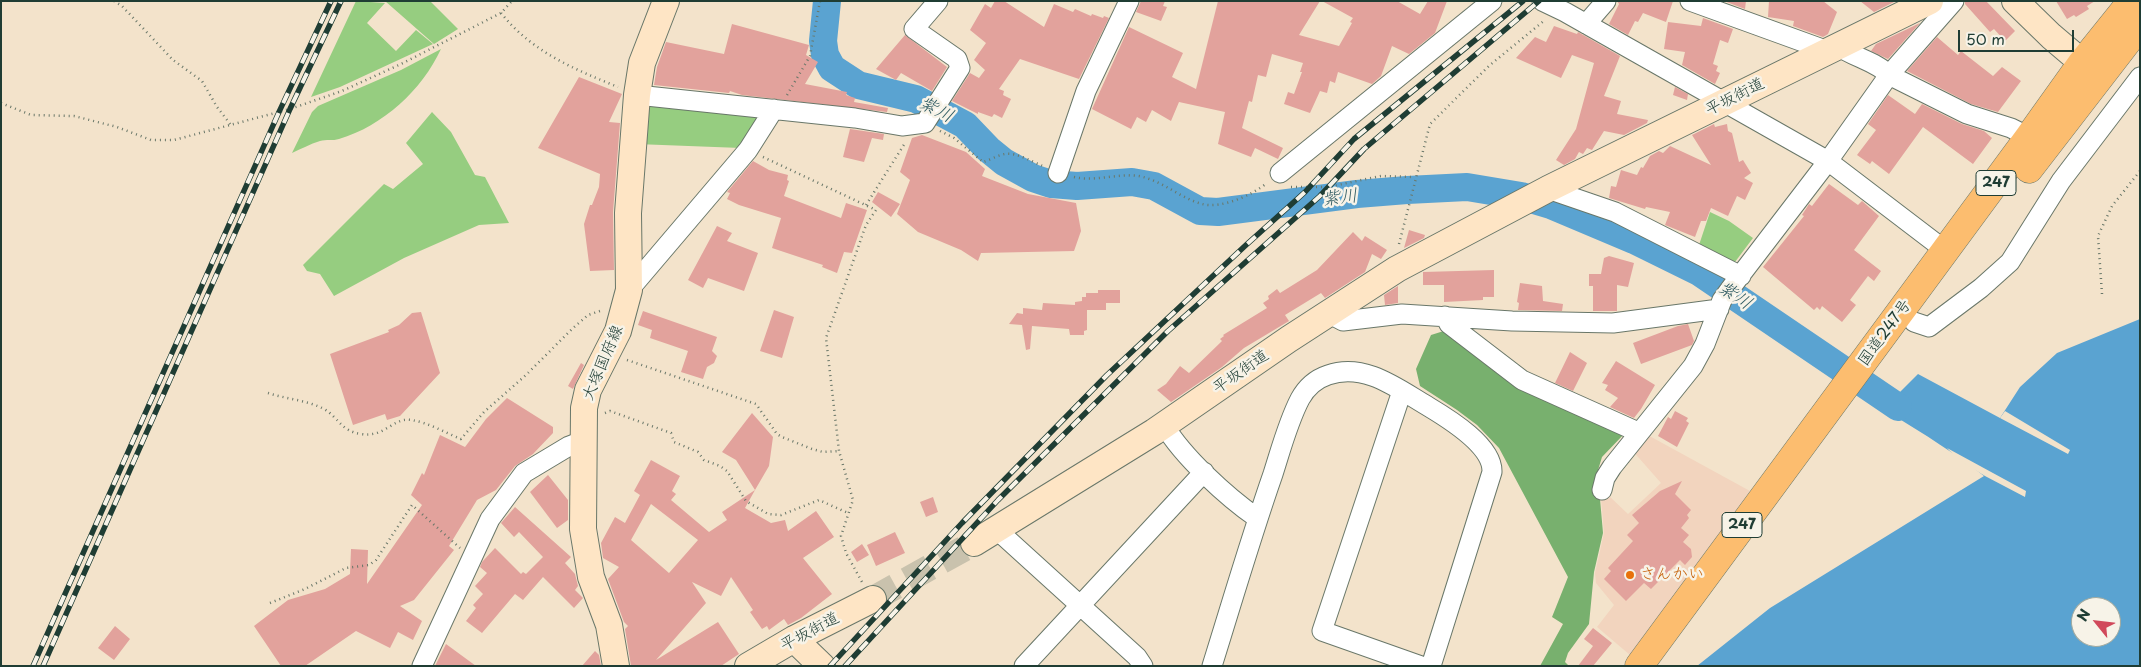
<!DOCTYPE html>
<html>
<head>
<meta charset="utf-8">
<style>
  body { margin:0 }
  #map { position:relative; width:2141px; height:667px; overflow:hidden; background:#f3e3cb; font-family:"Playpen Sans",sans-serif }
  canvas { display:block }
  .frame { position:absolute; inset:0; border:2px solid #1f3d34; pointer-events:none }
  .north { position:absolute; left:2071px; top:597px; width:50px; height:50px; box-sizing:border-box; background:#f7f3e8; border:1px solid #a1aaa0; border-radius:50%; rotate:299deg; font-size:14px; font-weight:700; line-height:20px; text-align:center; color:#1f3d34 }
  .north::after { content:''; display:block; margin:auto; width:18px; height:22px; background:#d1495b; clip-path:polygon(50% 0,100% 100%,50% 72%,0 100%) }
  .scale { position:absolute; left:1958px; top:30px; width:116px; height:22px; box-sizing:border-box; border:2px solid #1f3d34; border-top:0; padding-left:6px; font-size:15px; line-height:18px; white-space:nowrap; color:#1f3d34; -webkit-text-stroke:4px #f7f3e8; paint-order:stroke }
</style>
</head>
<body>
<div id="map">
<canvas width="2141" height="667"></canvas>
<div class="frame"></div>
<div class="north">N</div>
<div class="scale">50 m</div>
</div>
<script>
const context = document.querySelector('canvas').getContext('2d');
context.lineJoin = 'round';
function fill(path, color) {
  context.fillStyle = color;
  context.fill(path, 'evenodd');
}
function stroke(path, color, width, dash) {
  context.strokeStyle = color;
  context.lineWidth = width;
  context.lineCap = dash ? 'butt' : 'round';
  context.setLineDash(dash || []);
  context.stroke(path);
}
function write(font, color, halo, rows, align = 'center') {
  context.font = font + ' "Playpen Sans","Klee One",sans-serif';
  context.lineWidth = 5;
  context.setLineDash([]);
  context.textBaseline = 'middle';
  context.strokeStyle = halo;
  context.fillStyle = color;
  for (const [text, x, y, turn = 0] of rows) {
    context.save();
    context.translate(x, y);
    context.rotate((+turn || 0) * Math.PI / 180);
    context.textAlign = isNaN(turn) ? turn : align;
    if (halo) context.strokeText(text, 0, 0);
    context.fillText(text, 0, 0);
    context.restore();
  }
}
const built = new Path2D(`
  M1644,433L1750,491L1630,655L1597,627L1614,605L1596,583L1595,573L1604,533L1601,498L1607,494L1628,514L1661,483L1631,449Z`);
const green = new Path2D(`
  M356,1L385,3L367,23L396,51L416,30L433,44L340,87L311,97Z
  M385,1H430L458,29L434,44Z
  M441,49C422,90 383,126 339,139C333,141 326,139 320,141C310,144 301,149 292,153L312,112L318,106L401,70Z
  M641,99L764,112L741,148L636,144Z
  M432,112L451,132L475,175L485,177L509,223L479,225L404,258L334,296L320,274L307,271L303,265L384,184L393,189L423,164L406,143Z
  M1710,212L1729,221L1753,238L1735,262L1699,245Z`);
const forest = new Path2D(`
  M1447,330L1625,433L1602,457L1595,480L1600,499L1603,533L1594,572L1589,624L1568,653L1565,662L1569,666H1540L1563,624L1552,617L1568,577L1499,448L1477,425L1457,410L1420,386L1416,369L1431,335Z`);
const water = new Path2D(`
  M2140,319V666H1697L1770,608L1984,476C1956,454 1924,434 1893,415L1902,402L1897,395L1918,374L2000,418L2020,387L2057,353ZM2081,607H2111V637H2081Z`);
const pier = new Path2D(`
  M2005,411L2070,450L2068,454L2000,418Z
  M1947,448L2026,491L2025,497L1985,476L1959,460Z`);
const river = new Path2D(`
  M827,1L823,41L825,55L832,68L858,85L916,99L965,125L988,149L1004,162L1033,178L1051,184L1077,186L1132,182L1154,186L1200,211L1218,212L1357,194L1407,190L1467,187L1521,196L1551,205L1634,240L1699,272L1898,407`);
const building = new Path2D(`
  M995,1H1004L1044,27L1054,4L1073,12L1075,9L1091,16L1092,14L1103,18L1104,16L1109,18L1079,79L1020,59L999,89L1004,91L1003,95L1011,99L1002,118L994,114L992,117L978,112V114L952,101L970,73L979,78L985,70L974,60L986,43L970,30L985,4L991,8Z
  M1141,1H1165L1163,6L1167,7L1161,21L1136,12Z
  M1218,1H1320L1299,35L1339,46L1352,23L1350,22L1353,18L1322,1H1397L1420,14L1428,1H1447L1435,33L1409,54L1392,46L1381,76L1372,84L1338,72L1335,83L1330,81L1327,93L1320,91L1310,113L1284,104L1288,92L1294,94L1302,72H1300L1303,63L1272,54L1266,77L1258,75L1252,102L1249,101L1242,128L1283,148L1278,159L1255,148L1251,157L1218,144L1225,112L1179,102L1171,121L1152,110L1146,122L1137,117L1131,129L1092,109L1129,27L1183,53L1172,77L1196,89Z
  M1617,1H1673L1666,22L1643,13L1638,22L1635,21L1628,35L1609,24L1619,4Z
  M1724,1H1746L1745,9Z
  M1769,1H1823L1837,12L1828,34L1823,37L1793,26L1794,21L1768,17Z
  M1860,1H1896L1874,12Z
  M1965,1H1986L2015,31L2005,41L1994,29L1990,32L1965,4Z
  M2056,1H2095L2087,6L2089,9L2076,17L2074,15L2067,19Z
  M1703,18L1733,29L1728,43L1720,40L1713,64L1718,66L1716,71L1720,73L1715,84L1682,65L1685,52L1664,49L1668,22L1701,26Z
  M1920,23L1888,59L1871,51L1876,44Z
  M732,24L809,45L806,55L818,62L805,84L847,92L846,95L855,98L854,102L888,108L887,112L742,95L730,91L729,93L654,85L657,67L666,42L724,54Z
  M1554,26L1577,34L1578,32L1620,56L1604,96L1621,101L1617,114L1648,120L1647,123L1624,135L1604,131L1592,150L1587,148L1583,154L1579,152L1575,159L1564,165L1556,160L1576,129L1594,63L1572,55L1561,78L1516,58L1535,37L1546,42Z
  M905,35L947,67L932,91L901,73L896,80L876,69Z
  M1937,37L1958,55L1961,51L1993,76L2002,67L2021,81L1998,112L1971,104L1907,71Z
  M579,77L622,94L609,122L620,123L613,212L614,270L590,271L584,224L590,205H592L599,187L600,174L538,148Z
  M1675,87L1688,94L1687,100L1673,95Z
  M1888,95L1915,114L1922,104L1962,124L1984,131L1992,138L1973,164L1923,127L1889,174L1872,161L1870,164L1857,155L1876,130L1868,124Z
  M1714,124L1715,127L1727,124L1728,131L1732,133L1739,162L1743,160L1751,173L1744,178L1753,183L1745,200L1737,196L1728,216L1711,208L1706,221H1701L1695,237L1665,225L1670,212L1646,207L1645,209L1609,198L1611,186L1616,187L1621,170L1637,175L1641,167L1643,168L1650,156L1659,151L1663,153L1670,146L1711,165L1692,135Z
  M850,129L884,134L883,140L872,138L864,162L843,157Z
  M922,135L966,152L985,169L982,176L1028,194L1076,203L1081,231L1074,251L981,253L978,261L961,250L918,232L897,214L910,180L900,172L912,138Z
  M753,161L769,170L788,175L787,180L789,181L784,196L841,218L846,203L867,210L852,253L844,252L837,273L822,267L823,265L772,248L781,218L739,205L727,199L730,193L727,192Z
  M1829,184L1858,205L1862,201L1879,216L1854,250L1881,271L1874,281L1868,276L1850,300L1856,305L1842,322L1822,306L1820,310L1817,307L1814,310L1763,267L1804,216L1802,215L1809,204L1812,206Z
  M878,192L900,204L891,217L872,202Z
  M717,226L732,233L727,241L758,253L744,291L708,278L703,288L688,280Z
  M1409,230L1425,235L1424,238L1404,248Z
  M1353,232L1362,241L1365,236L1387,250L1381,259L1372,254L1365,272L1325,298L1321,293L1285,315L1289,321L1244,348L1222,367L1171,402L1157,390L1166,384L1180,366L1189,373L1222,341L1220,339L1224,336L1223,335L1267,308L1263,303L1269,299L1268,296L1277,289L1280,293L1317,270Z
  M1609,256L1634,263L1628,287L1617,285V311H1593V286H1589V274H1601L1604,258Z
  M1494,270V297H1483V300L1444,302V285H1423V272Z
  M1520,283L1542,286L1543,301L1563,304L1562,311L1518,310L1519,303L1517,302Z
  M1398,286V303L1385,305L1384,295Z
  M1098,290H1120V303H1106V310H1087V330L1084,331V335H1070L1069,329L1032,326L1030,349L1026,350L1022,325L1009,324L1017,313L1023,314V308L1042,310L1043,303L1075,305V302L1082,301V297H1086V293H1098Z
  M774,310L794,317L782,358L760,351Z
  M643,311L717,337L712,351L717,356L714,363L707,367L703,379L681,372L688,351L650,338L652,330L638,325Z
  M421,312L440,373L400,416L387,420L385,414L353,425L330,354L389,332L388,330L399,325L412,313Z
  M1688,324L1694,341L1692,345L1641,364L1633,343L1678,326Z
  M1570,352L1587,363L1573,391L1555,383Z
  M1616,361L1655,385L1641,409L1634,418L1610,407L1618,398L1605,390L1608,385L1602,383Z
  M581,363L584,365L573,389L568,386Z
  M507,398L553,427V433L533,454L515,466L496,490L477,500L449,546L454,550L414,600L400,606L422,621L413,640L398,632L390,648L356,631L305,666H281L254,626L288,600L325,589L350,574L351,549L368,550L367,584L422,505L411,495L422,473L424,475L440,435L465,447L486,419Z
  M1675,411L1688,418L1686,421L1689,423L1677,447L1658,436L1668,417L1671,419Z
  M752,413L773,437L769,466L755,490L736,460L722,452Z
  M651,460L680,476L672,491L676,494L671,500L709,532L727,520L722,512L755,490L745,508L771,523L785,520L788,531L816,511L834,537L803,558L832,594L801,618L788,625L784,619L769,630L767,626L762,629L750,612L753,610L731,577L721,596L692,582L706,603L656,660L718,622L739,654L721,666H631L625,629L628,626L624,622L608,579L619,567L603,558L601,543L615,517L625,523L640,495L634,491ZM651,504L698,540L669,573L631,540Z
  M548,475L568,500V520L557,528L530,492Z
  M1682,481L1675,494L1691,510L1687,515L1689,518L1681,528L1689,535L1683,542L1691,549L1692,557L1685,565L1680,560L1651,589L1644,583L1626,601L1604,579L1611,571L1608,568L1633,541L1627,535L1639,523L1632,515L1660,491Z
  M933,497L938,512L926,517L920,502Z
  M515,507L571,557L565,563L575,574L578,586L575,590L583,598L574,608L543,577L523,600L515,594L482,633L466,621L476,608L473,605L483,594L475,586L487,573L480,567L482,562L495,548L521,574L523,572L526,574L543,557L519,532L514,537L501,523Z
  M895,532L905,553L876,566L867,545Z
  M862,544L869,555L857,562L851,552Z
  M115,626L130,639L114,660L98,648Z
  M1593,628L1612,643L1593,666H1578L1593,646L1584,639Z
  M446,644L476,666H435Z
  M595,651L599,655L601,666H582Z`);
const secondaryTunnel = new Path2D(`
  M873,599L974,543`);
const path = new Path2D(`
  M114,1L122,6L173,60L202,81L217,107L231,125
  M501,13C532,52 574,69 618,87
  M787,95L810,56L820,1
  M1,103L31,115L74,116L117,127L151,140H174L290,109L342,91L401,64L501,13L512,1
  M940,131L954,138L983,162C990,160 998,155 1005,154C1017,152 1032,162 1043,166
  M763,157L876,210L866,225L826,338L839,451L853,500L841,536L846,553L862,582
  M1074,177C1095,182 1118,173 1139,176C1163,181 1180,198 1202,204C1222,209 1252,195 1267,183
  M1291,187H1328L1381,176L1414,177
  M866,205L905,143
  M1399,244L1430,124L1490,65L1545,20
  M2102,294L2098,236L2112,206L2140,171
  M627,360L756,404L777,434L782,437L812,449L823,452L839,451
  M268,393C286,399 307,400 324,409C339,418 341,431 361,434C385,438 393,417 411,420C427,422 446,433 461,439L484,412L526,375L572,329L588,315L603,310
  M605,413L610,411L671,433L674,442L698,452L704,460L720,466L727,471L746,501L768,514L781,515L819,500L848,513
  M270,603L305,589L346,568L369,565L376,560L412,505L460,548`);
const street = new Path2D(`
  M1542,1L1565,12L1828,161L1946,251
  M1690,1L1828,51
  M1586,24L1606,1
  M1838,46C1853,57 1877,62 1889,75L1967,114L2011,128L2029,137
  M637,95L855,118L902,126L925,123L960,68L957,59L914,29L938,1
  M1058,173L1086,91L1129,1
  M1280,173L1492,1
  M1548,189L1615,212L1741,276
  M629,290L748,150L774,109
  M1328,313L1343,321L1402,314L1512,321L1613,323L1719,309
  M1445,316L1449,324L1522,380L1638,432
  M1914,322L1929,327L1981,288L2010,262L2061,181L2140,77
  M1402,391L1322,631L1421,666
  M1164,425C1183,457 1227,497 1257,518
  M1602,490L1605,478L1612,467L1693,366L1705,344L1722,300L1733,285L1828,161L1889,75L1954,1
  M996,529L1137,657L1143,666
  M422,666L490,519L524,473L569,446L582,441
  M1024,666L1204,472
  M1212,666C1232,602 1251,537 1273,474C1281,449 1288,422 1300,399C1306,388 1316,379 1328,375C1365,362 1398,389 1429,407C1449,419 1493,446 1492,472L1431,666`);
const secondary = new Path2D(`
  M2015,1L2051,36L2098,76
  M974,543L1154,432L1289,339L1397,269L1548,189L1930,1
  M794,639L822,666
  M616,666L609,625L591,577L583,529L584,408L588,390L618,331L629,290L628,213L637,95L642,63L666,1
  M748,666L794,639L873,599`);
const highway = new Path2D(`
  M2029,169L2140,25
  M1639,666L2029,137L2082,63L2132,1`);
const rail = new Path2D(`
  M33,666L279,112L331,1
  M43,666L290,109L341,1
  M830,666L962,523L1107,375L1246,245L1305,192L1354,139L1523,1
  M845,666L998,500L1168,331L1320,196L1364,149L1539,1`);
const markers = [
  [1630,575,5,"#e8710a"]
];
const shields = [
  [1996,183,40],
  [1742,525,40]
];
const shieldNames = [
  ["247",1996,183],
  ["247",1742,525]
];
const streetNames = [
  ["平坂街道",1735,97,-27],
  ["国道247号",1885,333,-54],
  ["大塚国府線",603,363,-67],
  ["平坂街道",1241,372,-35],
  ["平坂街道",810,632,-28]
];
const foodNames = [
  ["さんかい",1640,575]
];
const waterNames = [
  ["紫川",936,110,27],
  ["紫川",1340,198,-7],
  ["紫川",1735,296,34]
];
fill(built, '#f2d4be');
fill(green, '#96cd80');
fill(forest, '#78b06e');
fill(water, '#5aa3d1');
fill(pier, '#f3e3cb');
stroke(river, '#5aa3d1', 28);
fill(building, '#e2a29c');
stroke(secondaryTunnel, '#c9c2ad', 26, [26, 13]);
stroke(street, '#697769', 21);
stroke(secondary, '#697769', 28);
stroke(highway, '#697769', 29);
stroke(path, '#697769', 2.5, [1, 4]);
stroke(street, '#fff', 19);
stroke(secondary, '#fee5c5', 26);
stroke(highway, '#fcbd6f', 28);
stroke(rail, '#1f3d34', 5.5);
stroke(rail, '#f7f3e8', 4, [11]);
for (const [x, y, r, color] of markers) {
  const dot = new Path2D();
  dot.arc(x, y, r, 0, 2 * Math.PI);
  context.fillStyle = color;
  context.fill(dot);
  stroke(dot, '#f7f3e8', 2);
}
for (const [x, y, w] of shields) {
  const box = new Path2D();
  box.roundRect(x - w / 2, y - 12.5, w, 25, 4);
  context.fillStyle = '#f7f3e8';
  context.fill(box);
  stroke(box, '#1f3d34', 1);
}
write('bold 15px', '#1f3d34', null, shieldNames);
write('16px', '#1f3d34', '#f7f3e8', streetNames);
write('16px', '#c56008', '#f7f3e8', foodNames, 'left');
write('italic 18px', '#315c63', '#f7f3e8', waterNames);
</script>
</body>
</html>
